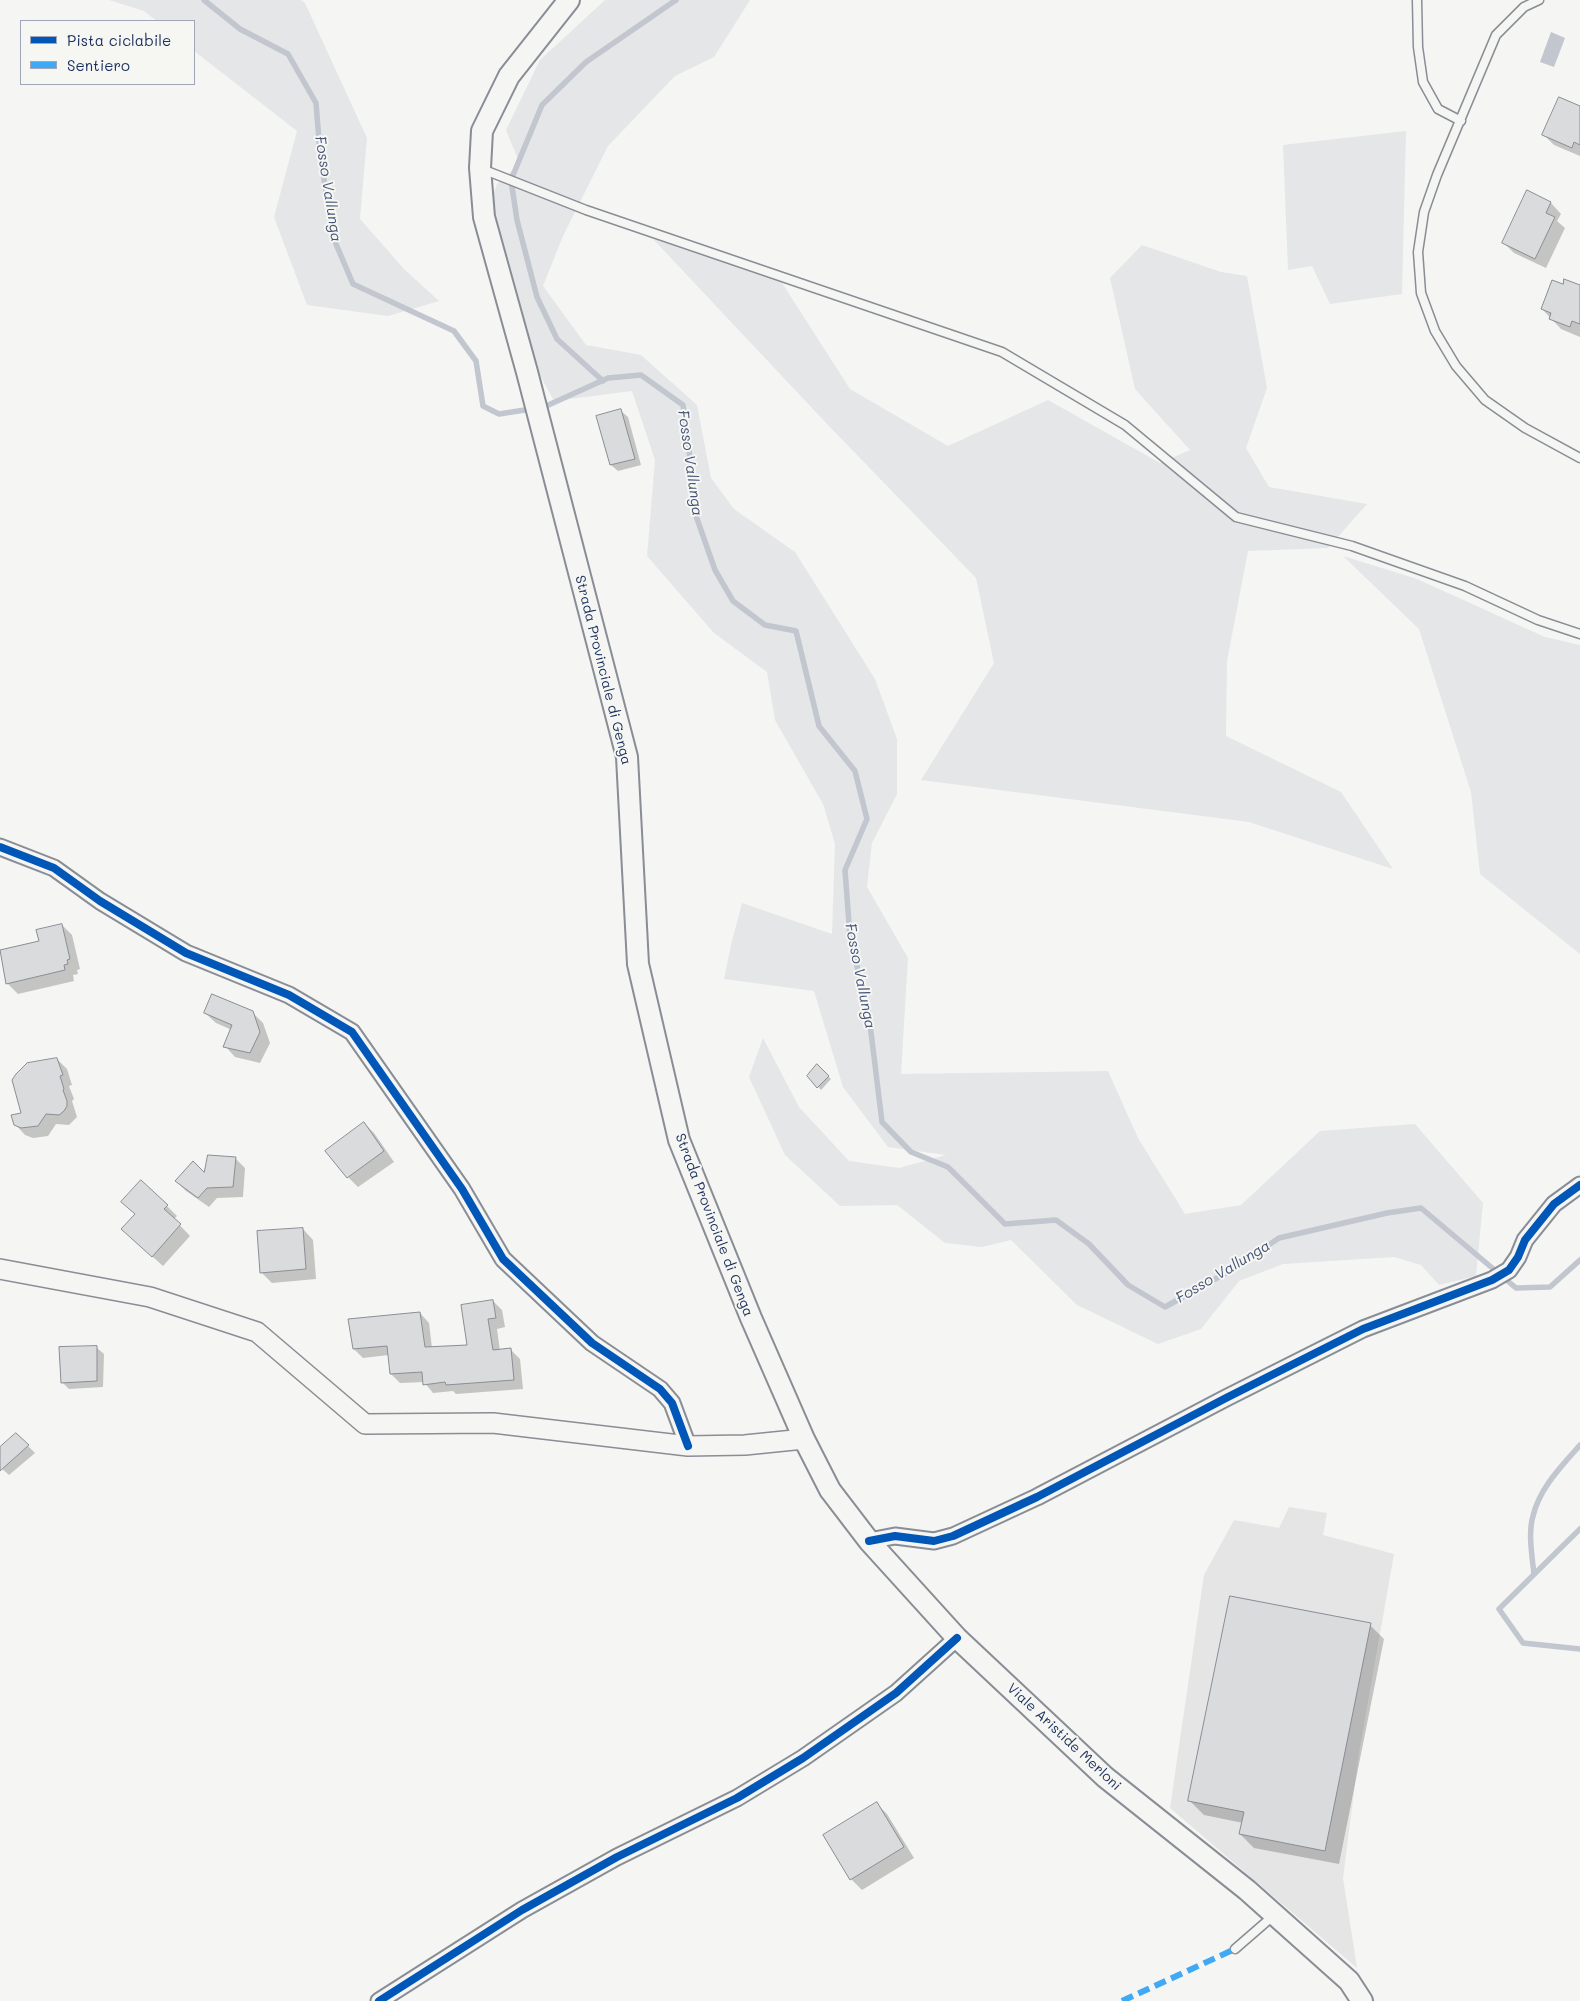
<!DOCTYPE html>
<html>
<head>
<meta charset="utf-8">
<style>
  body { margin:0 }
  #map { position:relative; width:1580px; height:2001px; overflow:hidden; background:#f5f5f3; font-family:Mali,sans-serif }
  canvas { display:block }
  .legend { position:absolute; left:20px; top:20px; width:175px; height:65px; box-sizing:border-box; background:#f6f6f2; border:1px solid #9ea6b7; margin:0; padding:6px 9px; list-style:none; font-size:15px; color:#1b2f5e }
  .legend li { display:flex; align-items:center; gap:10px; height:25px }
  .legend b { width:25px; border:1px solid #9ea6b7 }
</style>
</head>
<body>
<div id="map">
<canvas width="1580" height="2001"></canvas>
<ul class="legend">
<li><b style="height:6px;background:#0057b8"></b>Pista ciclabile</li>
<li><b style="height:6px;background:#3fa9f5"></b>Sentiero</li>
</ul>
</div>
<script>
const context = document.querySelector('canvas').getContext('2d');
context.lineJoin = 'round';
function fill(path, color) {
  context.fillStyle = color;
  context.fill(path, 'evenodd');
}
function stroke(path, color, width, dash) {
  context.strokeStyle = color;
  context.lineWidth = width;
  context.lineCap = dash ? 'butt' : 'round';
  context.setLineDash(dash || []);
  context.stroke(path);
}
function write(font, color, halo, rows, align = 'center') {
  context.font = font + ' Mali,sans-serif';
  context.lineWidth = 4;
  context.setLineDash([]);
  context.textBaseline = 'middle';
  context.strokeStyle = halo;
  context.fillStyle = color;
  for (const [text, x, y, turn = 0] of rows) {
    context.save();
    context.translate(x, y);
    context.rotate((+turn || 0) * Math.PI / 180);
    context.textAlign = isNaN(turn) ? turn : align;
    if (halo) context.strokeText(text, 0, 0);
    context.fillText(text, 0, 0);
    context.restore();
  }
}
const built = new Path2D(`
  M1289,1507L1327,1513L1323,1535L1394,1554L1359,1753L1343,1878L1357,1968L1170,1808L1204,1575L1234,1520L1279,1528Z`);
const green = new Path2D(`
  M109,0H301L305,3L367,138L360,219L404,269L439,301L388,316L307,305L274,217L297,131L194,51V21H157L144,11Z
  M605,0H750L714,57L675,76L608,146L563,236L543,286L586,345L641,355L697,405L711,478L734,509L795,552L875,679L897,739V794L872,843L867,887L908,958L901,1074L1108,1071L1138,1138L1185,1214L1241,1205L1320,1131L1415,1124L1483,1203L1476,1276L1439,1285L1421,1265L1394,1257L1283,1264L1239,1281L1201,1329L1158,1344L1077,1305L1011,1240L982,1247L945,1243L897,1205L840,1206L785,1155L749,1077L763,1038L799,1107L849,1161L899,1168L946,1155L888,1147L843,1087L814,991L724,979L731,945L742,903L832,934L835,844L823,804L775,720L767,672L714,633L647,556L655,460L632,391L554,401L524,345L488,209L497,184L520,164L506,130L540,60Z
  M1406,131L1402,294L1330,304L1312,266L1288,270L1283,145Z
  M653,239L782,283L850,389L948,446L1048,400L1160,463L1190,450L1135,389L1110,278L1142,245L1221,272L1247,276L1267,388L1246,448L1269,487L1367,504L1328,548L1248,551L1227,661L1226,736L1341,792L1393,869L1249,822L921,780L994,663L976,578L828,425Z
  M1343,556L1417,579L1545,637L1580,645V954L1480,874L1471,792L1419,629Z`);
const water = new Path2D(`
  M1551,32L1565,38L1554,67L1540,62Z`);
const shadow = new Path2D(`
  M1580,108V156L1554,145L1543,134Z
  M1527,192L1551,203L1561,214L1557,221L1565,228L1546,268L1514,253L1503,242Z
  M1563,286H1580V337L1561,329L1542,309Z
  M621,411L628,417L641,465L618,471L611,465L598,417Z
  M62,925L72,935L80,969L77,970L78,974L73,975L74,981L18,994L7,983L0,951L40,942Z
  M252,1012L263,1023L270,1043L260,1063L235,1057L225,1046L232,1030L216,1023L205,1013Z
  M57,1059L67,1069L72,1085L69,1086L74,1099L72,1101L77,1117L69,1125L56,1124L48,1136L33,1138L25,1135L15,1124Z
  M817,1066L831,1079L821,1090L809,1076Z
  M364,1123L374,1133L394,1162L358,1187L348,1177Z
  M235,1158L245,1168L243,1197L217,1198L209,1207L186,1191L176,1181L205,1174Z
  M167,1206L177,1216L174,1219L190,1236L163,1266L133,1239L136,1215Z
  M303,1229L313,1240L316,1279L272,1283L261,1272Z
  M493,1301L502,1310L505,1327L497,1329L500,1351L510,1349L520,1359L523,1389L456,1394L453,1391L433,1393L424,1382L400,1383L391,1374L389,1355L363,1358L354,1349L420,1313L429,1323L432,1348L469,1346Z
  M97,1348L104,1354L103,1387L69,1389L62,1382Z
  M16,1434L35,1453L9,1475L0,1467V1449Z
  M1370,1625L1384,1639L1339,1864L1254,1848L1240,1834L1243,1823L1204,1815L1190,1801Z
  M877,1804L887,1814L914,1858L862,1890L851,1879L825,1835Z`);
const stream = new Path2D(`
  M204,0L240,29L288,54L316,103L320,153L333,237L353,284L454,331L476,361L483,406L499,414L544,407L608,378L641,375L683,405L690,458L695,513L715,570L733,601L765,625L796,631L819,726L855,771L867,819L845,870L850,937L869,1016L882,1122L911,1152L948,1167L1005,1224L1056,1220L1089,1244L1128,1285L1165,1307L1233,1269L1279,1238L1387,1213L1421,1208L1516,1288L1550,1287L1580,1260
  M603,381L557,339L537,297L517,220L511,180L542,105L586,62L676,0
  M1580,1529L1499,1609L1523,1643L1580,1649
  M1534,1574C1532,1556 1528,1533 1533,1516C1540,1487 1562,1466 1580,1445`);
const building = new Path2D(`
  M1559,97L1580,106V145L1574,142L1572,148L1542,135Z
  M1527,190L1551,202L1546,213L1555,217L1535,259L1502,243Z
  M1564,279L1580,285V324L1572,321L1570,327L1549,319L1551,313L1541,309L1552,280L1563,284Z
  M621,409L635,459L610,465L596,416Z
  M62,924L70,959L67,960L68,964L64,965L65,970L6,984L0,950L39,941L36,930Z
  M212,994L253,1011L260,1032L250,1053L223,1047L232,1025L204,1013Z
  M57,1058L63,1075L60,1076L64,1089L63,1090L67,1101V1106L64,1111L59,1115L46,1114L38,1126L21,1128L14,1125L11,1115L21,1113L12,1080L16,1074L27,1063Z
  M817,1064L829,1076L817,1088L807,1076Z
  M364,1122L384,1151L347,1178L325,1151Z
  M208,1155L236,1157L233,1187L207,1188L198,1198L175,1181L193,1161L204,1172Z
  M141,1180L168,1205L164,1209L181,1224L152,1257L121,1229L135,1214L121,1202Z
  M303,1228L306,1269L260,1273L257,1231Z
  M493,1300L496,1318L488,1319L493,1350L511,1348L514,1380L446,1385L445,1382L423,1385L422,1372L390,1374L387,1346L353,1349L348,1319L420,1312L425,1347L467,1345L461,1305Z
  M97,1346V1381L61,1383L59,1347Z
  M16,1433L29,1445L0,1471V1447Z
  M1230,1596L1371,1623L1325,1851L1239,1834L1244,1812L1188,1801Z
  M877,1802L904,1847L850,1880L823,1835Z`);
const service = new Path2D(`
  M1417,0L1418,47L1423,82L1438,109L1461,121
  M1539,0L1524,7L1496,35L1437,175L1424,212L1418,252L1421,293L1435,331L1456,366L1485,400L1525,428L1580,458
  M482,169L586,210L1002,352L1125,425L1236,517L1352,546L1465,586L1538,620L1580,634
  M1235,1949L1273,1916`);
const minor = new Path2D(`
  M0,847L54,868L100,901L186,953L289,995L352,1032L462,1189L503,1259L592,1343L660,1389L672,1403L688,1446
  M869,1541L895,1536L934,1541L953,1536L1037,1497L1226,1398L1363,1329L1492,1280L1509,1270L1518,1257L1525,1240L1554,1204L1580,1185
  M379,2001L522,1910L617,1857L737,1798L803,1758L896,1693L957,1638`);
const tertiary = new Path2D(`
  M0,1269L150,1297L257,1332L365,1424L493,1423L688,1446L745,1445L804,1439`);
const secondary = new Path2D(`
  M569,0L509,76L482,131L480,168L484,217L527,372L627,757L638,964L679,1140L751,1318L804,1439L830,1490L869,1541L957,1638L1105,1777L1247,1890L1349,1981L1362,2001`);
const quiet = new Path2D(`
  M1122,2001L1235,1949`);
const cycleway = new Path2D(`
  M0,847L54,868L100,901L186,953L289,995L352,1032L462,1189L503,1259L592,1343L660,1389L672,1403L688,1446
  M869,1541L895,1536L934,1541L953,1536L1037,1497L1226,1398L1363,1329L1492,1280L1509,1270L1518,1257L1525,1240L1554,1204L1580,1185
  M379,2001L522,1910L617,1857L737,1798L803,1758L896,1693L957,1638`);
const streetNames = [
  ["Strada Provinciale di Genga",603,670,76],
  ["Strada Provinciale di Genga",714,1225,69],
  ["Viale Aristide Merloni",1064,1737,43]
];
const waterNames = [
  ["Fosso Vallunga",328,189,81],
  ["Fosso Vallunga",690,463,82],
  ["Fosso Vallunga",860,976,79],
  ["Fosso Vallunga",1223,1272,-31]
];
fill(built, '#e5e5e6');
fill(green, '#e4e6e7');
fill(water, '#c1c6cf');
fill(shadow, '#0003');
stroke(stream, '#c1c6cf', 5.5);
fill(building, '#dadbdc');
stroke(building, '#898d95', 1);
stroke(service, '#898d95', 11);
stroke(minor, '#898d95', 19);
stroke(tertiary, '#898d95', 22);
stroke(secondary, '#898d95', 24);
stroke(service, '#f5f5f3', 8);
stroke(minor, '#f5f5f3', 15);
stroke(tertiary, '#f5f5f3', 19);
stroke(secondary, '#f5f5f3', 20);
stroke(quiet, '#3fa9f5', 6, [12, 6]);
stroke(cycleway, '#0057b8', 8);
write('14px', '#1b2f5e', '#f6f6f2', streetNames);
write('italic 15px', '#46567b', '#f6f6f2', waterNames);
</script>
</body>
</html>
